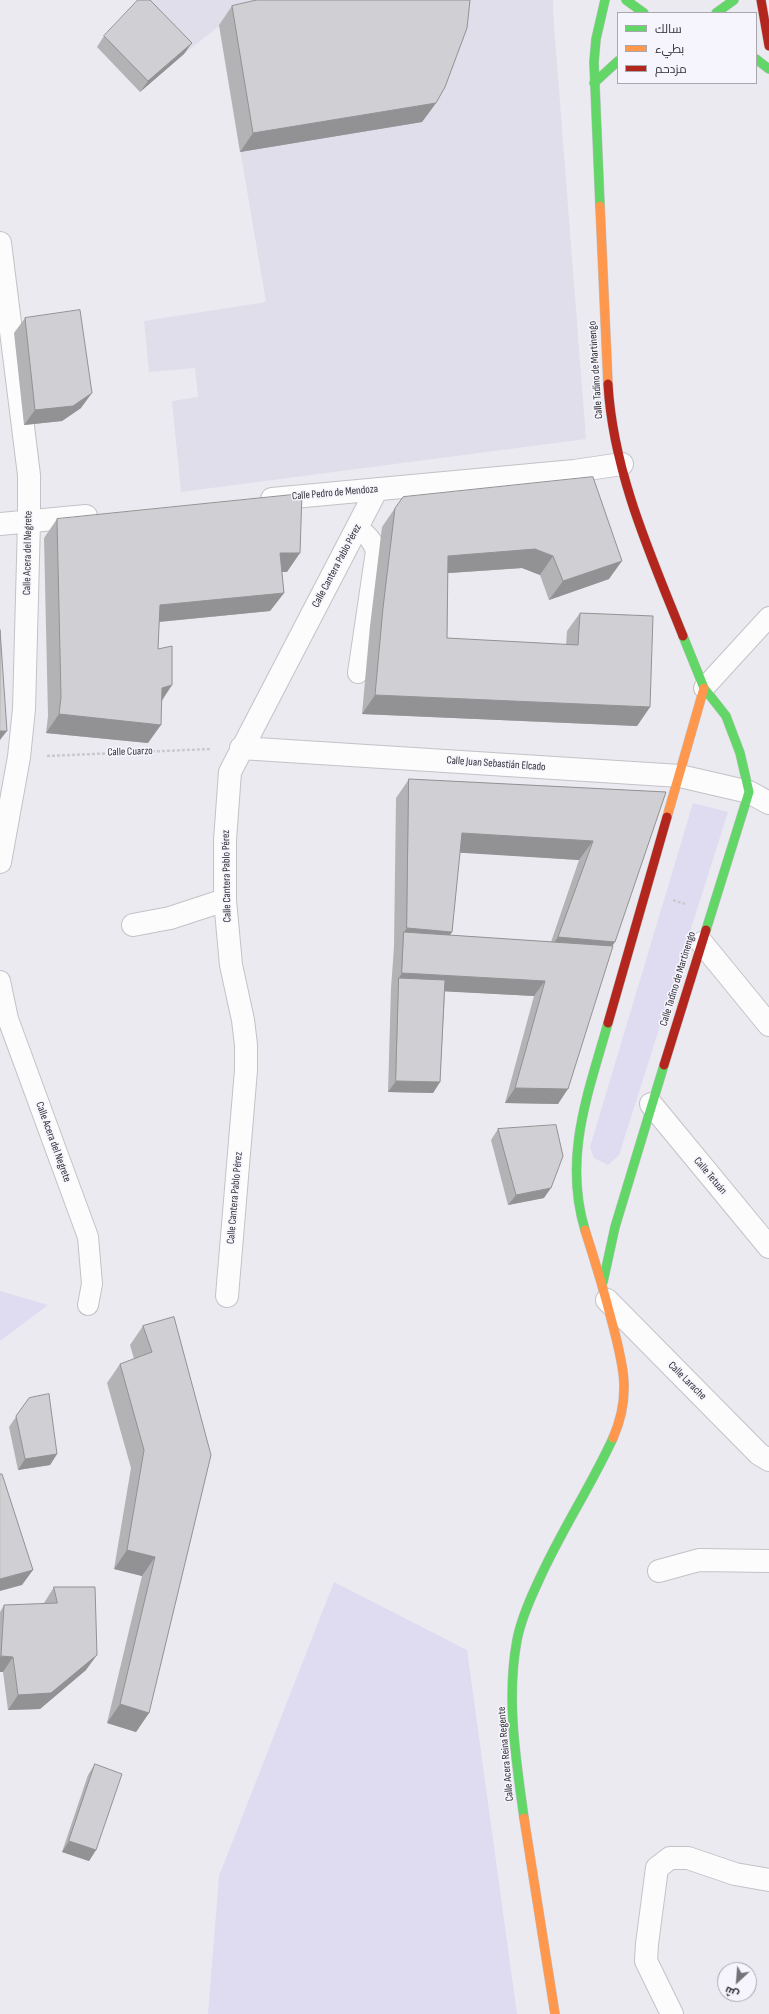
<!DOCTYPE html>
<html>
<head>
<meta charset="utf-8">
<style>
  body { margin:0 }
  #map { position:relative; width:769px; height:2014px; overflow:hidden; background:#ebeaf0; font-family:"Sofia Sans Condensed",Cairo,sans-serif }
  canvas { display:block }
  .legend { position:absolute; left:617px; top:12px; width:140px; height:72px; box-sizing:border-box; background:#f6f5fe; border:1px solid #a8a7ae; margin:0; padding:5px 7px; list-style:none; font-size:12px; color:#323236 }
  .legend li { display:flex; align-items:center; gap:8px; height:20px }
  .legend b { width:20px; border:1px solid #a8a7ae }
  .north { position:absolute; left:717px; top:1962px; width:40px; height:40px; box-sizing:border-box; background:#f6f5fe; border:1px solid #a8a7ae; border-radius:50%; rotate:206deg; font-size:11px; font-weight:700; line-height:16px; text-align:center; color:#323236 }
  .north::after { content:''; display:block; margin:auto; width:14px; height:18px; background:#737277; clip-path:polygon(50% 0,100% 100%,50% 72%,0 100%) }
</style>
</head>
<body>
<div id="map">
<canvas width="769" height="2014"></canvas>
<ul class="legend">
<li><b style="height:5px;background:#63d668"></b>سالك</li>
<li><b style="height:5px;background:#ff974d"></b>بطيء</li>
<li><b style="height:5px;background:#b3261e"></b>مزدحم</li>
</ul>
<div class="north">ش</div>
</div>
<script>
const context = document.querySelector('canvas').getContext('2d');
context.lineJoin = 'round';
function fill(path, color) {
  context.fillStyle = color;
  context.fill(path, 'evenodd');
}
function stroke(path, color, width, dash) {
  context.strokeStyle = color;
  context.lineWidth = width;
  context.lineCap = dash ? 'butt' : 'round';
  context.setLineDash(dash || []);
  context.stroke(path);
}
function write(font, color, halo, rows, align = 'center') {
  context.font = font + ' "Sofia Sans Condensed",sans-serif';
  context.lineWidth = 3;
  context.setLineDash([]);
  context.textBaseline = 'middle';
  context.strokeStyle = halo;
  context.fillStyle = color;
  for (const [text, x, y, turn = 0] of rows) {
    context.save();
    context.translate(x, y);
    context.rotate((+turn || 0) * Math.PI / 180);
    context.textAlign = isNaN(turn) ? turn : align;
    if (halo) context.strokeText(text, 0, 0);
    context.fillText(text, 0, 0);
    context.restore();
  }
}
const built = new Path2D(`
  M136,0H553V12L586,439L181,492L172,401L198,397L195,368L149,372L144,321L266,302L219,26L184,54L136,4Z`);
const green = new Path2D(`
  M693,803L728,812L619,1155L608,1165L594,1158L590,1147Z
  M0,1291L48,1305L0,1341Z
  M334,1582L467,1650L517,2014H208L219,1876Z`);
const path = new Path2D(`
  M47,756L210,749
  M673,900L685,904`);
const lane = new Path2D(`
  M357,528C367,534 372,540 376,551L358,673
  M704,688L769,617
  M0,981L8,1019L88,1237L92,1284L88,1305`);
const street = new Path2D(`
  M0,243L29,475V522L24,709L19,757L0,862
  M272,499L574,471L622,464
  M0,524L86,516
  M241,748L680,776L749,792L769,803
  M133,925L170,918L225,900
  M702,943L769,1025
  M651,1104L769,1247
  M227,1296L246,1070V1045L243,1020L231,965L225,900V840L230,772L377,489
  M607,1300L759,1454L769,1460
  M659,1571L699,1560L769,1561
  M672,2014L646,1961L647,1944L657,1868L670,1858H688L735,1874L769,1880`);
const fast = new Path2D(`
  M626,0L644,13
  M716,13L734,0
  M756,59L769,69
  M594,83L618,61
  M600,206L594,62L596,39L605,0
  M683,636L704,688L726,716L740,753L749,792L706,930
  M585,1230C563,1157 588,1094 608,1023
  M603,1282L615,1227L664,1065
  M524,1818C516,1759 506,1699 517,1640C521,1619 530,1599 539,1580C561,1531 591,1486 613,1438`);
const slow = new Path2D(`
  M600,206L608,384
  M667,817L704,688
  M585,1230C595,1261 604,1291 612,1322C623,1364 632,1395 613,1438
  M524,1818L555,2014`);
const jam = new Path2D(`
  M761,0L769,46
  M608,384C613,472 651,556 683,636
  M608,1023L667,817
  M664,1065L706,930`);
const wall = new Path2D(`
  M232,6L436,103L422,122L240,152L219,25Z
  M104,36L184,54L140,92L97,47Z
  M25,318L81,408L62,421L24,425L14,333Z
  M593,477L609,579L549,600L540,575L522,568L448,573L447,638L566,645L567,631L580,613L650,707L637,726L362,714L370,626L382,527L395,508Z
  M57,519L287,572H282L284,593L270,611L159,622L158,649L172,685L162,701L148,743L46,733L48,716L44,538Z
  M409,779L666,792L558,1104L505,1103L534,996L445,991L440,1082L433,1093L388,1092L391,988L394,947L396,798ZM460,852L579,860L551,942L450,935L452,932Z
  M498,1129L544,1198L508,1205L491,1140Z
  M174,1317L149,1713L136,1732L107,1723L142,1576L114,1569L131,1468L107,1383L120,1364L134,1359L130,1345L143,1326Z
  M29,1398L57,1454L50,1465L18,1470L9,1427Z
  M54,1587L86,1670L40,1709L8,1710L3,1672H0V1612L4,1605L44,1604V1603Z
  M95,1764L96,1850L89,1861L62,1852L88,1775Z`);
const shadedWall = new Path2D(`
  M192,43L184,54L140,92L148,81Z
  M436,103L422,122L240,152L253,133Z
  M92,393L81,408L62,421L24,425L35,410Z
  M535,549L553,556L540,575L522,568L435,574L448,556Z
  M280,553H300L287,572H267Z
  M622,561L609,579L549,600L563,581Z
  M284,593L270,611L147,623L160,605Z
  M172,685L159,704L162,688Z
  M375,695L650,707L637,726L362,714Z
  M59,714L161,725L148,743L46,733Z
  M0,731H7L0,740Z
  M462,833L593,841L579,860L448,852Z
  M407,928L452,932L439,951L404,932Z
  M558,937L615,942L602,961L545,956Z
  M402,973L545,981L534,996L398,989L399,978Z
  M396,1081L440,1082L433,1093L388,1092Z
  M515,1088L568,1089L558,1104L505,1103Z
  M551,1188L544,1198L508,1205L516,1195Z
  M57,1454L50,1465L18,1470L25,1459Z
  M127,1550L155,1557L142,1576L114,1569Z
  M33,1570L22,1585L0,1591V1579Z
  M97,1655L86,1670L40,1709L8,1710L18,1695Z
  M1,1656L13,1657L3,1672H0V1657Z
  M120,1704L149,1713L136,1732L107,1723Z
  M69,1841L96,1850L89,1861L62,1852Z`);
const building = new Path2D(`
  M138,0H150L192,43L148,81L104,36Z
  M257,0H470L467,28L445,87L436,103L253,133L232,6Z
  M80,310L92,393L73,406L35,410L25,318Z
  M593,477L622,561L563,581L553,556L535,549L448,556L447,638L578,645L580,613L653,616L650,707L375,695L383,608L395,508L403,497Z
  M302,494L300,553H280L284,593L160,605L158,649L172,646V685L162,688L161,725L59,714L61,697L57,519Z
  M0,630L7,731H0Z
  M409,779L666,792L615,942L558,937L593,841L462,833L452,932L407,928Z
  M404,932L613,946L568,1089L515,1088L545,981L402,973Z
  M399,978L445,980L440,1082L396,1081Z
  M556,1125L563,1156L551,1188L516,1195L498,1129Z
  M174,1317L211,1455L149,1713L120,1704L155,1557L127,1550L144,1450L120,1364L152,1352L143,1326Z
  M49,1394L57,1454L25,1459L16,1416L29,1398Z
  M0,1474H2L33,1570L0,1579Z
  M54,1587H95L97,1655L51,1693L18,1695L13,1657L1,1656L4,1605L57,1603Z
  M95,1764L122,1774L96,1850L69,1841Z`);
const streetNames = [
  ["Calle Tadino de Martinengo",596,370,-94],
  ["Calle Pedro de Mendoza",335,493,-5],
  ["Calle Acera del Negrete",28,553,-89],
  ["Calle Cantera Pablo Pérez",337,566,-62],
  ["Calle Cuarzo",130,752,-2],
  ["Calle Juan Sebastián Elcado",496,764,4],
  ["Calle Cantera Pablo Pérez",227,876,-91],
  ["Calle Tadino de Martinengo",678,979,-73],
  ["Calle Acera del Negrete",53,1142,70],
  ["Calle Tetuán",710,1176,50],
  ["Calle Cantera Pablo Pérez",235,1198,-85],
  ["Calle Larache",687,1381,45],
  ["Calle Acera Reina Regente",506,1754,-95]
];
fill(built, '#e0deeb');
fill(green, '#dfdcf1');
stroke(lane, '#c3c2c7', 22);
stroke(street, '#c3c2c7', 24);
stroke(fast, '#c3c2c7', 10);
stroke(slow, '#c3c2c7', 10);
stroke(jam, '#c3c2c7', 10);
stroke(path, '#cbcbcd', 2.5, [3, 2]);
stroke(lane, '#fcfcfd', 20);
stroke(street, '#fcfcfd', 22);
stroke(fast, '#63d668', 9);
stroke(slow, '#ff974d', 9);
stroke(jam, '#b3261e', 9);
fill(wall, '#b3b3b6');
fill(shadedWall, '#929294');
fill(building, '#d0d0d4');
stroke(building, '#929294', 1);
write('11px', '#323236', '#f6f5fe', streetNames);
</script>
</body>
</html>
